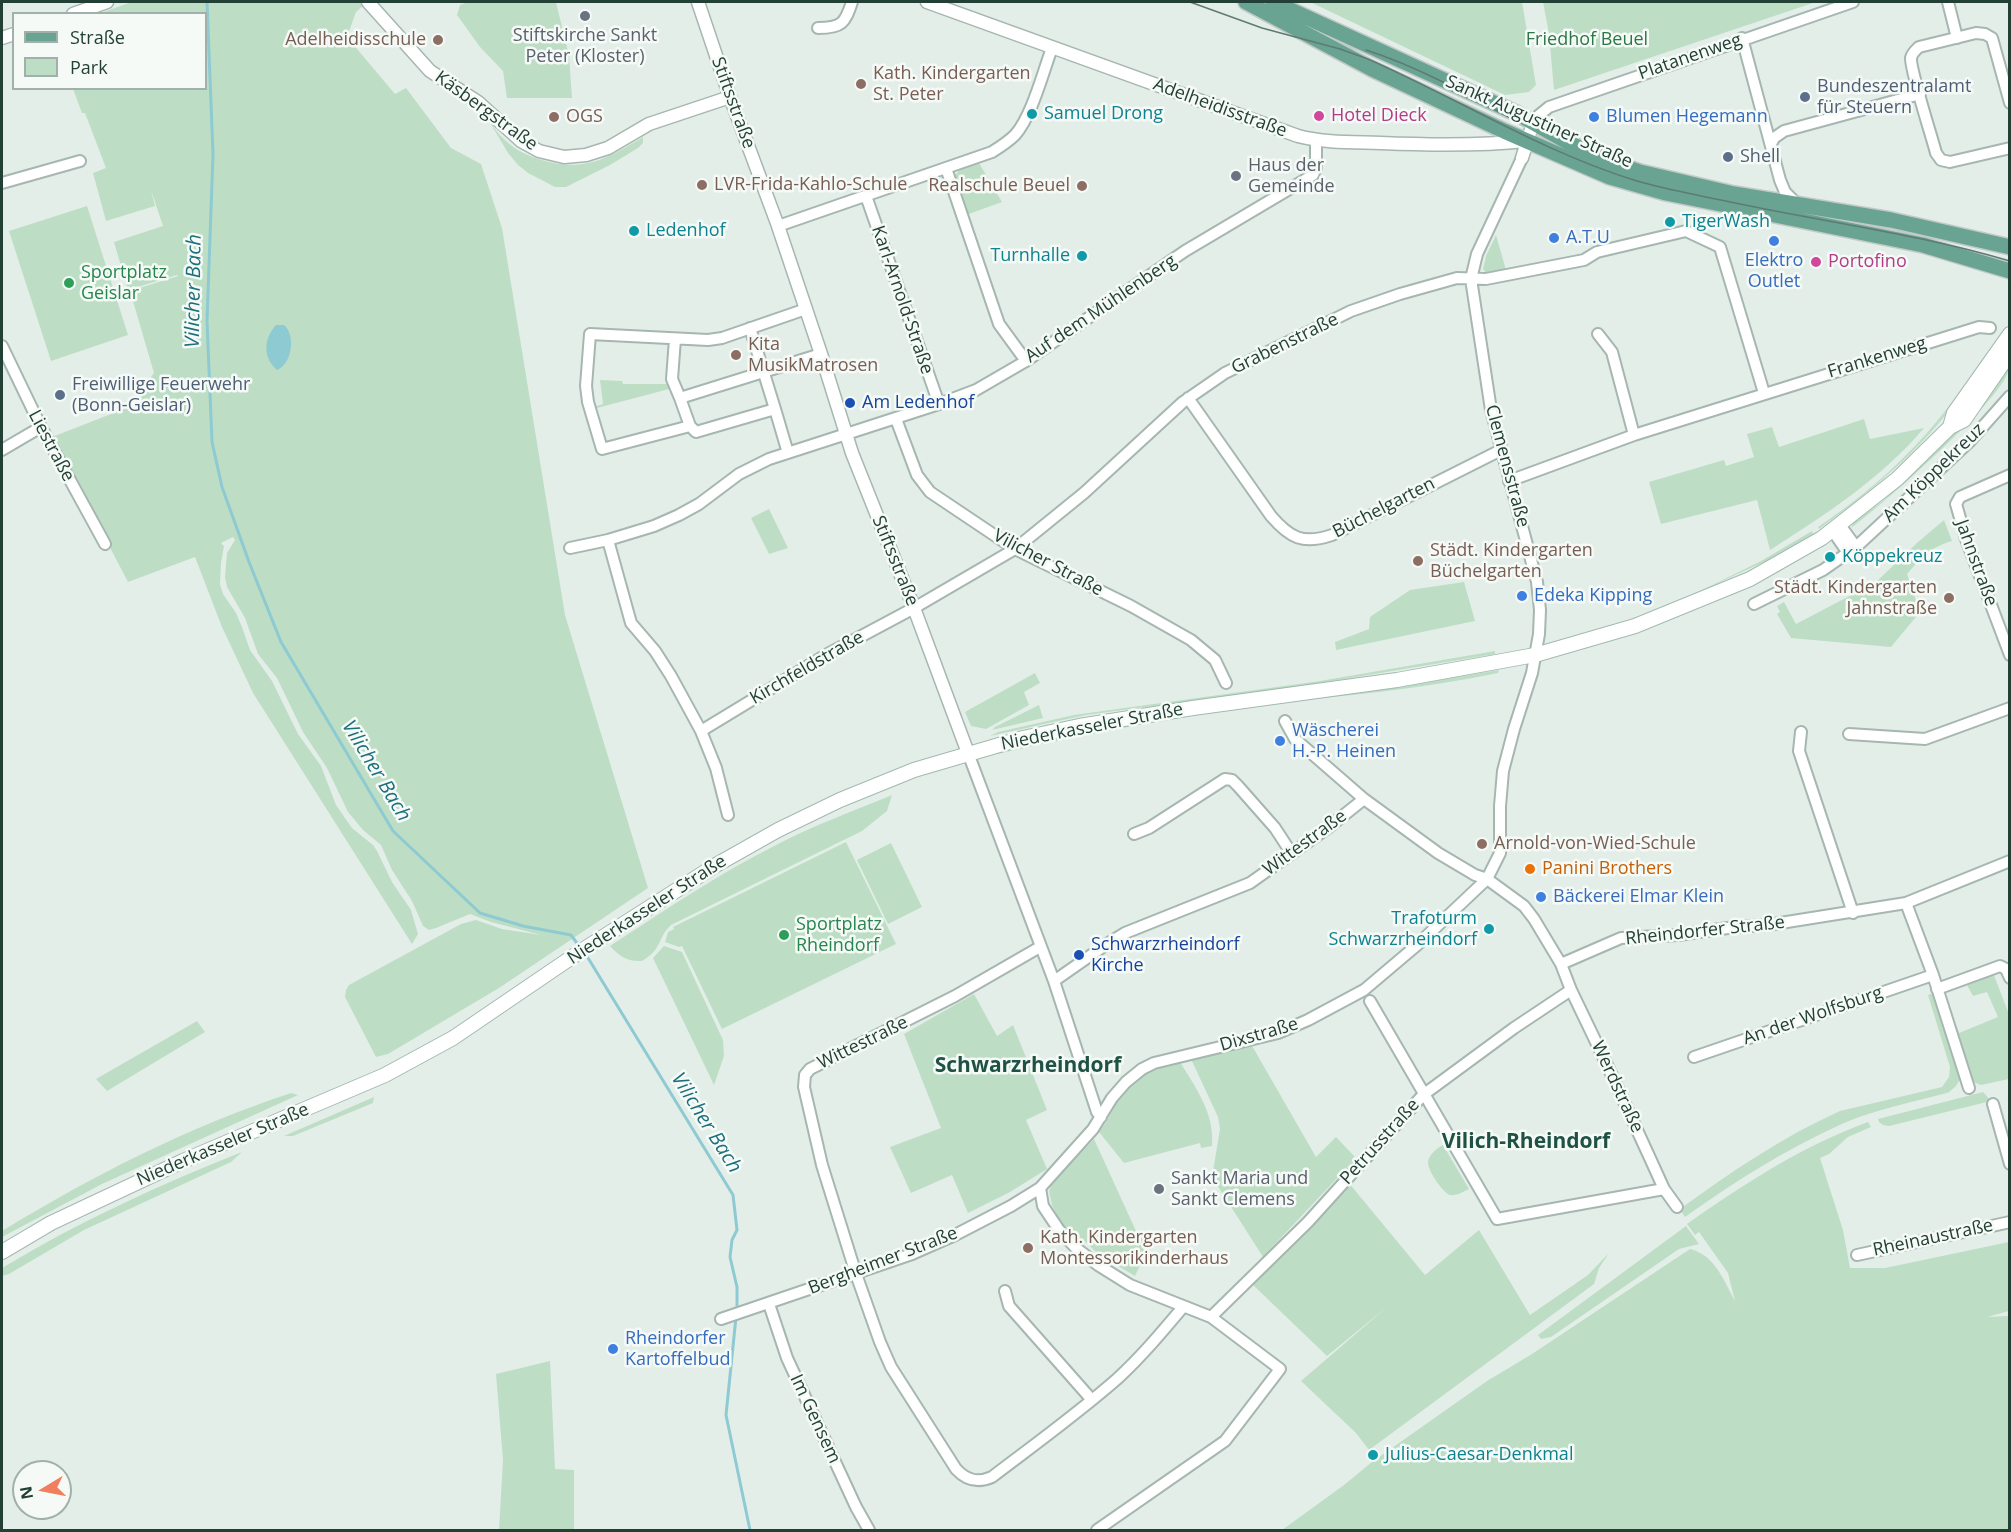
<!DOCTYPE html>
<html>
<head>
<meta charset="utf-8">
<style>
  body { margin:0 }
  #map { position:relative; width:2011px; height:1532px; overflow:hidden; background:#e4eee9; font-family:"Open Sans",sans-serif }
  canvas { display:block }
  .frame { position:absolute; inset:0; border:3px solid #234037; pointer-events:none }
  .legend { position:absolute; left:12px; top:12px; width:195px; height:78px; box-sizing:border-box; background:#f5faf7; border:2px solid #a1b0aa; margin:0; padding:8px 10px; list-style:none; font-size:18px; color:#234037 }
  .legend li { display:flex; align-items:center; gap:12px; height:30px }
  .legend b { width:30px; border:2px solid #a1b0aa }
  .north { position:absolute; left:12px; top:1460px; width:60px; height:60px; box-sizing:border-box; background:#f5faf7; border:2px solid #a1b0aa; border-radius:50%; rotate:260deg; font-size:16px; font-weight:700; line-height:24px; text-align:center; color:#234037 }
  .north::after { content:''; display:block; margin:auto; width:21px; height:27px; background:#f17e5e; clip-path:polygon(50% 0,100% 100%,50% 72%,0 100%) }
</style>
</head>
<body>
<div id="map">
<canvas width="2011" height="1532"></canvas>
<div class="frame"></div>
<ul class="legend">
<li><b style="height:8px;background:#69a392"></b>Straße</li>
<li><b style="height:16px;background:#bddec5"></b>Park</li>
</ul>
<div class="north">N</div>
</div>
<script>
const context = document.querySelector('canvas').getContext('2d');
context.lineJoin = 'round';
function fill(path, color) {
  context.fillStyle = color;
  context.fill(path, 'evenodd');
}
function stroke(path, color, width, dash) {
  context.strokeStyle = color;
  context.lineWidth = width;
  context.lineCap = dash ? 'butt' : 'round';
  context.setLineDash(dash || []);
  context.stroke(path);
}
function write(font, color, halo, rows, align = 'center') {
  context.font = font + ' "Open Sans",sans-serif';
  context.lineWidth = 5;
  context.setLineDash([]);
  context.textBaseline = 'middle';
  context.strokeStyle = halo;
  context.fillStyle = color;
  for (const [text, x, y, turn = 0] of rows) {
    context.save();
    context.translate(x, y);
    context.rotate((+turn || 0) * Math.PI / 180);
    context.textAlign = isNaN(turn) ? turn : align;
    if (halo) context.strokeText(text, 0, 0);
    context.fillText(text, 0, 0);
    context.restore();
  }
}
const green = new Path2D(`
  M132,2H360L364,5L356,12L347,37L395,94L406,88L451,148L481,164L502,228L565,615L648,888L499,988L388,1054L376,1057L345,997L346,990L349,985L461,924L476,920L502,929L541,935L491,922L470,914L436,928L429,930L423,926L412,901L392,870L381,845L363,830L348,812L327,768L303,732L277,678L258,654L245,618L227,587L225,577L227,553L235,540L233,537L221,543L224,546L221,563L220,584L223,594L236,613L242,627L250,650L272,681L298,734L321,766L336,805L345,818L352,828L373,845L377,851L392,882L411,910L418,934L412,944L253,693L222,627L195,557L128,582L52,437L124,409L154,373L130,291L178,276L177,275L128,290L114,242L163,226L151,190L155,206L106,221L93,173L106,168L85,113H82L73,89L206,88V14L100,13Z
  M468,2H556L569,56L572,98H507L503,71L480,47L457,15L460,5Z
  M1310,2H1522L1536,85L1529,92L1505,95Z
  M1543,2H1816L1554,90L1549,34Z
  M485,114C491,123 497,133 505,140C515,150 528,156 542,160C584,173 608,158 643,137V143L638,148L610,165L566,187H555L528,173L518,165L508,153Z
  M979,163L1002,202L966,215L954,178L959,170Z
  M87,206L128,335L51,361L9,231Z
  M1496,235L1506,270L1487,274L1483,269L1486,256Z
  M2009,368C2008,395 1879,508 1851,528L1853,523L1883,501L1967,421Z
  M600,380L622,381L623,384H672L673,388L593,409V407L603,404Z
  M1970,381C1931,442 1877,487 1819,529L1818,527C1857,501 1894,470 1926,434C1941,417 1955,398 1970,381Z
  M1864,419L1870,439L1924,428C1882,478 1825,515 1770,550L1757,500L1661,524L1649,482L1724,460L1726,466L1754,457L1747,434L1772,427L1779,447Z
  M769,509L788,548L769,554L751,518Z
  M1944,520L1952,541C1929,548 1922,557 1907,574L1920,612L1891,647L1791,638L1777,614L1780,612L1777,606L1784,602L1796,624L1876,582L1918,542Z
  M1812,531L1813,534L1768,560L1690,596L1761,561Z
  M1464,582L1475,621L1336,650L1335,642L1369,629L1370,617L1410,590Z
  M1495,651V654L1296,687L1086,715L990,736L998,732L1074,715L1320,681Z
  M1499,670L1498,673C1423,689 1347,695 1272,704C1179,716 1088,734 997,754L998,752C1163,711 1332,699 1499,670Z
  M1035,673L1040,683L1024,692L1029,705L986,729L971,726L965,712Z
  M1039,705L1043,718L992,730L995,727Z
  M892,795L887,811L862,831L671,925C657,938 663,949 642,961C627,962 619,956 610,946C665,910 720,873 778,844C815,825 853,811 892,795Z
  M846,842L896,944L722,1029L682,946L679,947L665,942L668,932L674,929L673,927Z
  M891,843L922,907L888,924L857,860Z
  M664,946L682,952L723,1040L724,1056L714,1085L653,958Z
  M1993,973L2009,1014V1079L1981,1085L1971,1081L1952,1027L1956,1025L1959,1033L1998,1017L1987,992L1973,996L1967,985L1969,982Z
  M1934,993L1961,1078L1956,1086L1948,1093L1941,1091L1947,1093C1913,1102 1877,1109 1844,1123C1788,1148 1735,1181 1685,1217L1680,1209C1731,1172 1782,1137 1840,1111L1942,1087L1949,1077L1950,1067L1928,995Z
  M974,994L997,1036L1013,1025L1047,1110L1026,1120L1047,1169L1010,1192L968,1213L952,1175L911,1193L890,1147L941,1128L904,1034Z
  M197,1021L205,1032L107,1091L96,1079Z
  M1251,1044L1316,1157L1336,1137L1356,1158L1263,1257L1212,1177L1220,1129L1218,1117L1191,1059Z
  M1180,1062C1196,1088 1215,1114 1212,1146L1201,1148L1200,1143L1124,1163L1099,1132C1110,1118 1116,1102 1126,1088C1138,1071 1161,1066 1180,1062Z
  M1983,1092L1991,1101L1889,1126L1883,1125L1879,1122L1878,1119Z
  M291,1093L298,1095L102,1184L2,1237V1231C94,1175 188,1127 291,1093Z
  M374,1097L373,1103L293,1136H284Z
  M1868,1122L1871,1127L1848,1137L1829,1154L1820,1158L1843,1230L1850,1268H1885L2009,1242V1311L1987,1317L2009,1316L2008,1530H1282L1344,1485L1372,1462L1487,1381L1532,1354L1690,1249C1715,1255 1724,1281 1735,1301L1728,1273L1699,1232L1695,1235L1687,1224C1744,1184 1802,1146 1868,1122Z
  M1094,1139L1136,1231L1149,1246L1135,1276L1098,1254L1087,1243L1066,1230L1060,1221L1052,1205L1049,1191L1052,1183Z
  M1443,1145L1469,1189C1463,1192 1457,1196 1450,1195C1443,1193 1428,1171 1428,1163C1428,1155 1437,1148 1443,1145Z
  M242,1152L231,1162L84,1230L9,1274L2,1276V1268C78,1222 159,1185 242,1152Z
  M1348,1182L1425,1275L1479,1230L1530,1315L1588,1275L1609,1253L1599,1268L1594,1284L1369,1450L1356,1433L1301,1381L1388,1306L1327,1356L1252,1284Z
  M1686,1226L1699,1244L1679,1249L1551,1337L1541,1339L1538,1335Z
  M550,1361L555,1469L574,1470V1530H499L503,1460L496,1374Z`);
const water = new Path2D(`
  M276,325H284C296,335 292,364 277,370C262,357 264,338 276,325Z`);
const stream = new Path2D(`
  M207,2L213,154L207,321L212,442L222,487L249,562L281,642L393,831L480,913L523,926L571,935L579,946
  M585,953L733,1195L737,1230L732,1240L730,1257L737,1287V1311
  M736,1317L726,1415L750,1530`);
const minor = new Path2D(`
  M1948,2L1957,38
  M818,28C842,28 845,23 852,2
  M1742,38L1780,180L1785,192L1796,203
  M2010,103L1992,38L1985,34L1976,33L1919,47C1916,50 1912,53 1911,58C1910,70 1932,137 1936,153L1941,160L1950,162L2010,148
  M1533,123L1538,116L1549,107L1853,2
  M1771,144L1774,138L1784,131L1920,94
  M946,168L999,324L1026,361
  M2,183L80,161
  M866,196L939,404
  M778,226L992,152C1000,147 1008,142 1015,135C1032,116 1043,72 1052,48
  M750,328L775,409
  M1598,334L1612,352L1634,435
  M675,339L672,379L680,398L821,354
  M2,346L41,427L105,544
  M680,398L690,426
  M1188,398L1271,516C1290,538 1303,545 1332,535L1501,450
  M896,419L917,475L930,492L1015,549L1131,606L1191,640L1215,660L1226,683
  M2,450L41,427
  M788,453L775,409L696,432L690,426L602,449L588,402L586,386L590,334L708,340L722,338L806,309
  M2010,475L1960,497L1956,504L1966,539L2010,655
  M1509,481L1634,435L1979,327L1990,328
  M1840,525L1856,547
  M1832,530L1848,553
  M608,540L631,623L655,651L671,676L701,731L716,768L728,815
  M570,548L608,540L654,526L679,515L699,504L739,474L769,459L939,404L976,390L1026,361L1185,251L1313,175L1316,168V141
  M1754,604L1823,570L1856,547L1970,441L2010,396
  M1285,721L1295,739L1364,799L1438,853L1475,875L1487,879L1524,906L1534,919L1561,964L1571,990L1608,1067L1649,1156L1664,1189L1677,1207
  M701,731L826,655L914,608L1015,549L1084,493L1183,402L1225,373L1351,311L1400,294L1457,278L1486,279L1584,260L1597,252L1686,231L1720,247L1764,393
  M1801,732L1799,751L1853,913
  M1849,734L1925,739L2010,708
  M968,753L1054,981L1097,1112L1101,1117
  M1134,834L1149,828L1225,779L1232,780L1238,786L1275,828L1292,854
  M1906,903L1933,975L1969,1088
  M1040,947L955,996L810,1069L805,1075L804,1087L822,1165L856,1274L880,1342L891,1367L956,1469C967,1481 978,1483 992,1477C1034,1445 1077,1414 1117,1379C1141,1357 1162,1332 1183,1307
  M1561,964L1621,938L1678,935L1735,927L1768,925L1906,903L2010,861
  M1054,981L1107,944L1125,933L1250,883L1329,827L1364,799
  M1937,989L2000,966L2006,969L2010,978
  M1370,1001L1497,1219L1664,1189
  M1694,1057L1933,975
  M1993,1104L2010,1164
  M1040,1188L1043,1206L1059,1230L1076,1248L1098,1265L1130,1285L1211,1317L1280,1369L1225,1441L1097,1530
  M1857,1255L2010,1222
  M1005,1291L1009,1306L1092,1400
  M769,1304L787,1358L856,1507L869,1530
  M1211,1317L1308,1222L1423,1095L1514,1028L1571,990
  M721,1319L912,1254L955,1235L1011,1206L1040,1188L1093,1129L1112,1098L1126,1082L1142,1069L1154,1063L1278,1033L1308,1020L1364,990L1416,946L1487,879L1500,853V806L1503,771L1514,729L1532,673L1539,634L1540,610L1537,582L1491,410L1471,279L1477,254L1522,158`);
const tertiary = new Path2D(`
  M368,2L430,71L478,102L521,141L539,151L564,157L586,155L608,148L649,124L730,97
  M698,2L730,97L778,226L821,354L852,453L914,608L968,753
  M927,2L1298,136C1325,143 1353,142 1381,143C1429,145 1478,146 1526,141
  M73,14L107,2
  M2,38L14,34
  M1522,158L1533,123`);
const secondary = new Path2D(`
  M1950,427L1954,413L2010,334
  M2,1252L51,1223L183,1161L385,1075L453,1038L575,955L716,865L778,830L840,800L914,770L1023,738L1079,726L1193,708L1397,680L1535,655L1635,626L1750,579L1822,538L1897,479L1950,427L1964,420L2010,353`);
const primary = new Path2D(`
  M1246,2L1372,69L1504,131L1610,177L1666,193L1923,245L2010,271
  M1273,2L1518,114L1571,144L1614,163L1640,172L1734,194L1891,220L2010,247`);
const tram = new Path2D(`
  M1190,2L1262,28L1340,49L1368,59C1457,98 1542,152 1637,181C1664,189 1693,194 1721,200C1817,221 1915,233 2010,261
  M1366,50C1419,67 1469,95 1518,122`);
const markers = [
  [585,16,6,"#6b7280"],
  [438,40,6,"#8d6e63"],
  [861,84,6,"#8d6e63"],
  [1805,97,6,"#5c6f8a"],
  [1032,114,6,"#0f9aa8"],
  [1319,116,6,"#d1479c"],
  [554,117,6,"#8d6e63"],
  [1594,117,6,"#3f7fe0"],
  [1728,157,6,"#5c6f8a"],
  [1236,176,6,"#6b7280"],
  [702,185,6,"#8d6e63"],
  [1082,186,6,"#8d6e63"],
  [1670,222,6,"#0f9aa8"],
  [634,231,6,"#0f9aa8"],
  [1554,238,6,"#3f7fe0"],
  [1774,241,6,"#3f7fe0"],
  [1082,256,6,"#0f9aa8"],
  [1816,262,6,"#d1479c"],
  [69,283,6,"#2e9e5b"],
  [736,355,6,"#8d6e63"],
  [60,395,6,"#5c6f8a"],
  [850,403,6,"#1a4fb4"],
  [1830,557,6,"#0f9aa8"],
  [1418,561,6,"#8d6e63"],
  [1522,596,6,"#3f7fe0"],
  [1949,598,6,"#8d6e63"],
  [1280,741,6,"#3f7fe0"],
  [1482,844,6,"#8d6e63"],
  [1530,869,6,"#e8710a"],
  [1541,897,6,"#3f7fe0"],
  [1489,929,6,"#0f9aa8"],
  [784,935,6,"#2e9e5b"],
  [1079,955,6,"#1a4fb4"],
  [1159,1189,6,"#6b7280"],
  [1028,1248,6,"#8d6e63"],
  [613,1349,6,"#3f7fe0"],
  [1373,1455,6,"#0f9aa8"]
];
const worshipNames = [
  ["Stiftskirche Sankt",585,36,"center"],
  ["Peter (Kloster)",585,57,"center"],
  ["Haus der",1248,166],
  ["Gemeinde",1248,187],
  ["Sankt Maria und",1171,1179],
  ["Sankt Clemens",1171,1200]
];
const educationNames = [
  ["Adelheidisschule",426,40,"right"],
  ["Kath. Kindergarten",873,74],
  ["St. Peter",873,95],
  ["OGS",566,117],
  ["LVR-Frida-Kahlo-Schule",714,185],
  ["Realschule Beuel",1070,186,"right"],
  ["Kita",748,345],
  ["MusikMatrosen",748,366],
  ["Städt. Kindergarten",1430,551],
  ["Büchelgarten",1430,572],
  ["Städt. Kindergarten",1937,588,"right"],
  ["Jahnstraße",1937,609,"right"],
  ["Arnold-von-Wied-Schule",1494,844],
  ["Kath. Kindergarten",1040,1238],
  ["Montessorikinderhaus",1040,1259]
];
const parkNames = [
  ["Friedhof Beuel",1587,40]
];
const streetNames = [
  ["Platanenweg",1690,57,-19],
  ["Stiftsstraße",733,103,70],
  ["Adelheidisstraße",1220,108,20],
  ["Käsbergstraße",486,111,36],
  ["Sankt Augustiner Straße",1539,122,24],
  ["Karl-Arnold-Straße",902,300,71],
  ["Auf dem Mühlenberg",1101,309,-34],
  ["Grabenstraße",1285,344,-26],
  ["Frankenweg",1877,358,-17],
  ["Liestraße",51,446,62],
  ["Clemensstraße",1507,466,75],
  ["Am Köppekreuz",1934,473,-44],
  ["Büchelgarten",1384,508,-27],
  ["Stiftsstraße",895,561,68],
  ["Vilicher Straße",1048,563,28],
  ["Jahnstraße",1976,563,70],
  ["Kirchfeldstraße",807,668,-30],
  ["Niederkasseler Straße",1092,727,-11],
  ["Wittestraße",1305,843,-36],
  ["Niederkasseler Straße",647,910,-33],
  ["Rheindorfer Straße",1705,931,-6],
  ["An der Wolfsburg",1813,1016,-19],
  ["Dixstraße",1259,1035,-16],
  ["Wittestraße",863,1043,-26],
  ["Werdstraße",1617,1087,65],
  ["Petrusstraße",1380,1142,-48],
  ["Niederkasseler Straße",223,1145,-23],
  ["Rheinaustraße",1933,1238,-12],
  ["Bergheimer Straße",883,1261,-21],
  ["Im Gensem",815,1419,65]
];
const serviceNames = [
  ["Bundeszentralamt",1817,87],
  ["für Steuern",1817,108],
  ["Shell",1740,157],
  ["Freiwillige Feuerwehr",72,385],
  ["(Bonn-Geislar)",72,406]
];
const cultureNames = [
  ["Samuel Drong",1044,114],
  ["TigerWash",1682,222],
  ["Ledenhof",646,231],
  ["Turnhalle",1070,256,"right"],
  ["Köppekreuz",1842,557],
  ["Trafoturm",1477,919,"right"],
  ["Schwarzrheindorf",1477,940,"right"],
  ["Julius-Caesar-Denkmal",1385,1455]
];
const hotelNames = [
  ["Hotel Dieck",1331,116],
  ["Portofino",1828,262]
];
const shopNames = [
  ["Blumen Hegemann",1606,117],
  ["A.T.U",1566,238],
  ["Elektro",1774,261,"center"],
  ["Outlet",1774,282,"center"],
  ["Edeka Kipping",1534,596],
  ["Wäscherei",1292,731],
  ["H.-P. Heinen",1292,752],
  ["Bäckerei Elmar Klein",1553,897],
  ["Rheindorfer",625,1339],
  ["Kartoffelbud",625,1360]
];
const leisureNames = [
  ["Sportplatz",81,273],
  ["Geislar",81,294],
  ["Sportplatz",796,925],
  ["Rheindorf",796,946]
];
const transitNames = [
  ["Am Ledenhof",862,403],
  ["Schwarzrheindorf",1091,945],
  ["Kirche",1091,966]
];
const foodNames = [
  ["Panini Brothers",1542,869]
];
const waterNames = [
  ["Vilicher Bach",194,291,-89],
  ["Vilicher Bach",376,771,59],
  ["Vilicher Bach",706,1123,58]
];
const quarterNames = [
  ["Schwarzrheindorf",1028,1066],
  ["Vilich-Rheindorf",1526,1142]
];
fill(green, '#bddec5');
fill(water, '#8dcad2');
stroke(stream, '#8dcad2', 3);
stroke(minor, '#a6b6b0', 14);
stroke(tertiary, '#a6b6b0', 15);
stroke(secondary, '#a2b9b1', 16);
stroke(primary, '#c1cac7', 18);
stroke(minor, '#fff', 10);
stroke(tertiary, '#fff', 12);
stroke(secondary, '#fff', 14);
stroke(primary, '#69a392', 15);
stroke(tram, '#5e7b72', 1.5);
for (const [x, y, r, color] of markers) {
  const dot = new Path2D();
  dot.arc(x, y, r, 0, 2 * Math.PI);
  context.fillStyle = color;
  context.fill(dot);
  stroke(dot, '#f5faf7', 2);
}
write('18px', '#5b616d', '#f5faf7', worshipNames, 'left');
write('18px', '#785e54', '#f5faf7', educationNames, 'left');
write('18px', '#2d7747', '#f5faf7', parkNames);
write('18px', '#234037', '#f5faf7', streetNames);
write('18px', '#4e5e75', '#f5faf7', serviceNames, 'left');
write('18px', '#0d838f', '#f5faf7', cultureNames, 'left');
write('18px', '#b23c85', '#f5faf7', hotelNames, 'left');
write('18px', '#366cbe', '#f5faf7', shopNames, 'left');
write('18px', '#27864d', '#f5faf7', leisureNames, 'left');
write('18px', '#164399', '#f5faf7', transitNames, 'left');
write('18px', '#c56008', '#f5faf7', foodNames, 'left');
write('italic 20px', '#1d6f7c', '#f5faf7', waterNames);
write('bold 21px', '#1f5244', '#f5faf7', quarterNames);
</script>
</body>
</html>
